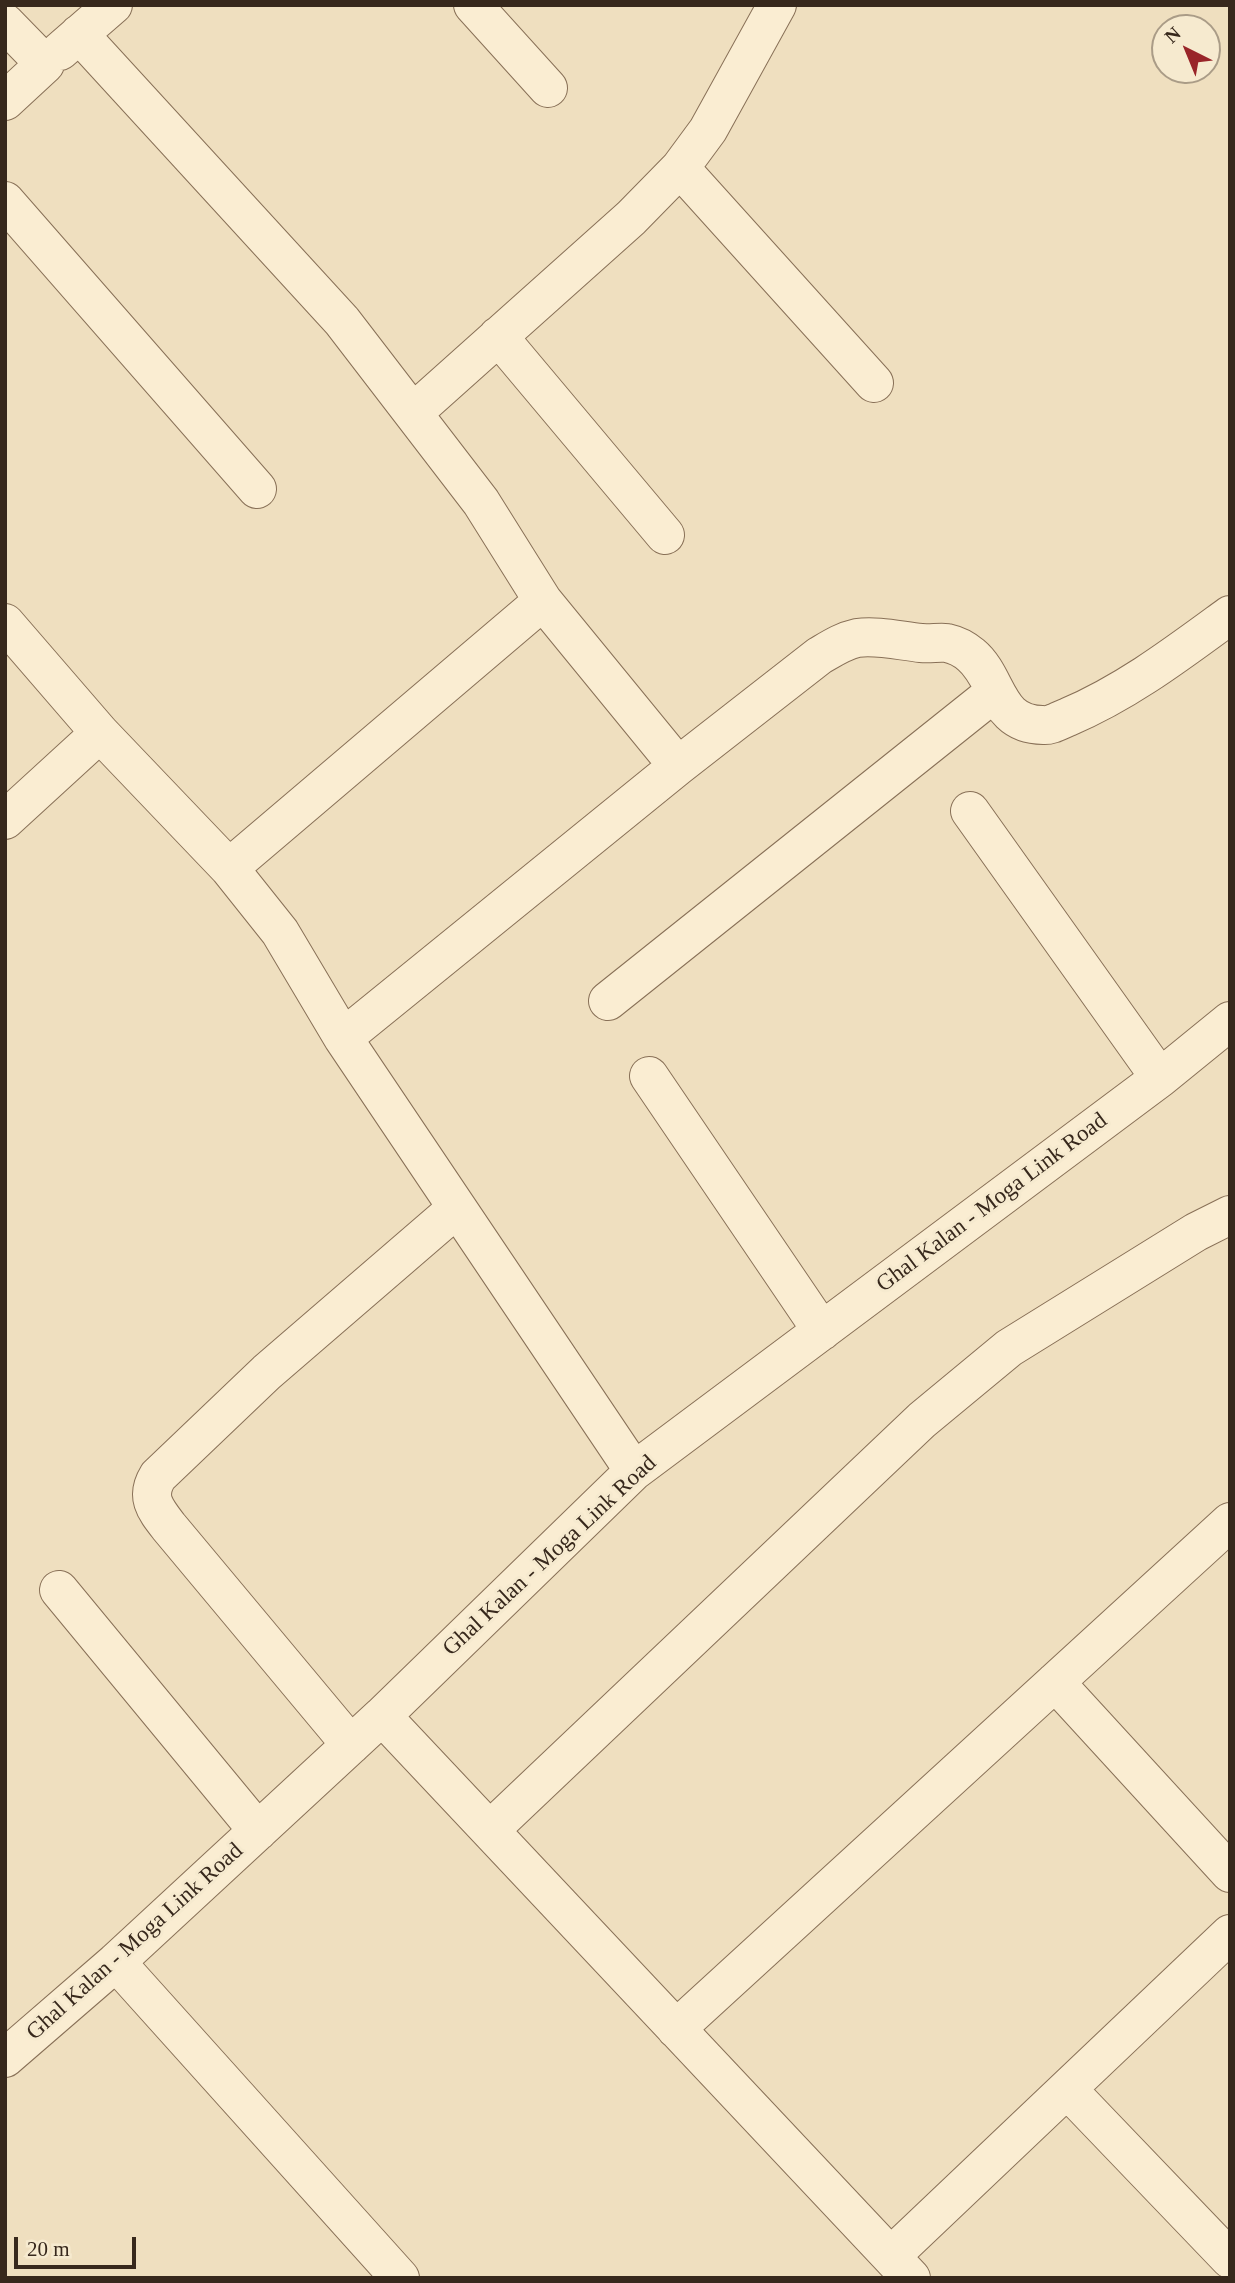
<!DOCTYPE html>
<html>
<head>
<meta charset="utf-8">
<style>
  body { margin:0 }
  #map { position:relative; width:1235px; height:2283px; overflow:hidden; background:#efdfbf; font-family:"Times New Roman",serif }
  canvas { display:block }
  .frame { position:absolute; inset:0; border:7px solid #37281c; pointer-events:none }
  .north { position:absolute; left:1151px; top:14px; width:70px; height:70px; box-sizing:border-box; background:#f6eacf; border:2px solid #aa9c87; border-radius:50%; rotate:317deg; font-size:19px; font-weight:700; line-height:28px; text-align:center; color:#37281c }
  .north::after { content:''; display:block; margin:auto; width:24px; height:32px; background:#992529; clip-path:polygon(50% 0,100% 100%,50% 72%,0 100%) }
  .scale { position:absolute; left:14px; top:2237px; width:122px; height:32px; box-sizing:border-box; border:4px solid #37281c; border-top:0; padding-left:9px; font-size:21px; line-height:24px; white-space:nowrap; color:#37281c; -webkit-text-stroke:5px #f6eacf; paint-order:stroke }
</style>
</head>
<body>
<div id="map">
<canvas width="1235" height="2283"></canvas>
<div class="frame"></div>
<div class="north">N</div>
<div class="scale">20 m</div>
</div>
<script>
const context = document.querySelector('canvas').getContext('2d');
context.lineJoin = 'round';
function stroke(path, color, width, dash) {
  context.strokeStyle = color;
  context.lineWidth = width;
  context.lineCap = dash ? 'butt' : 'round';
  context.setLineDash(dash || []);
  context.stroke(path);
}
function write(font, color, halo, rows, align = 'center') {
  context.font = font + ' "Times New Roman",serif';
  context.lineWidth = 6;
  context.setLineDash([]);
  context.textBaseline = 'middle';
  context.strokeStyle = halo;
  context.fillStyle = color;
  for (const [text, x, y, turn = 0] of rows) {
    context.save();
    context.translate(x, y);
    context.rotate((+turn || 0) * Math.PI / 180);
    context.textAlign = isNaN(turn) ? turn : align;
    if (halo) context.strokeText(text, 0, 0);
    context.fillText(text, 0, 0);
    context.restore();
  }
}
const minor = new Path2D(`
  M473,5L548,88
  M5,23L45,64L5,101
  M79,34L342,321L481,502L543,601L678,766
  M60,51L113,5
  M680,168L874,383
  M5,201L257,489
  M498,336L665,535
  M414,412L631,218L680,168L708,130L777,5
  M5,623L100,733L229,868L280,932L343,1038L634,1471
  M970,811L1160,1078
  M5,820L100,733
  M229,868L543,601
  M608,1001L995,692
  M343,1038L678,766L819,656C831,649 843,641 857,638C877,635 901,641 921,643C930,644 939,642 947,643C956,645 964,649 971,655C999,678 995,725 1043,725C1051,726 1060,720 1068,717C1127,692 1178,653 1230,615
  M649,1076L822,1331
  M59,1590L258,1831
  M1055,1682L1230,1873
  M382,1716L911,2278
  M351,1745L169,1527C155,1509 145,1497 158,1476L267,1372L456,1209
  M490,1830L922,1420L1009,1348L1196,1232L1230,1215
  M116,1962L400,2278
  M676,2029L1230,1522
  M5,2058L116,1962L382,1716L634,1471L1160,1078L1230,1021
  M1067,2089L1230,2259
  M891,2256L1230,1934`);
const streetNames = [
  ["Ghal Kalan - Moga Link Road",992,1203,-37],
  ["Ghal Kalan - Moga Link Road",550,1556,-43],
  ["Ghal Kalan - Moga Link Road",135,1942,-42]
];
stroke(minor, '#887057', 40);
stroke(minor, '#faedd2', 38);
write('23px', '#37281c', '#f6eacf', streetNames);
</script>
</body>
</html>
